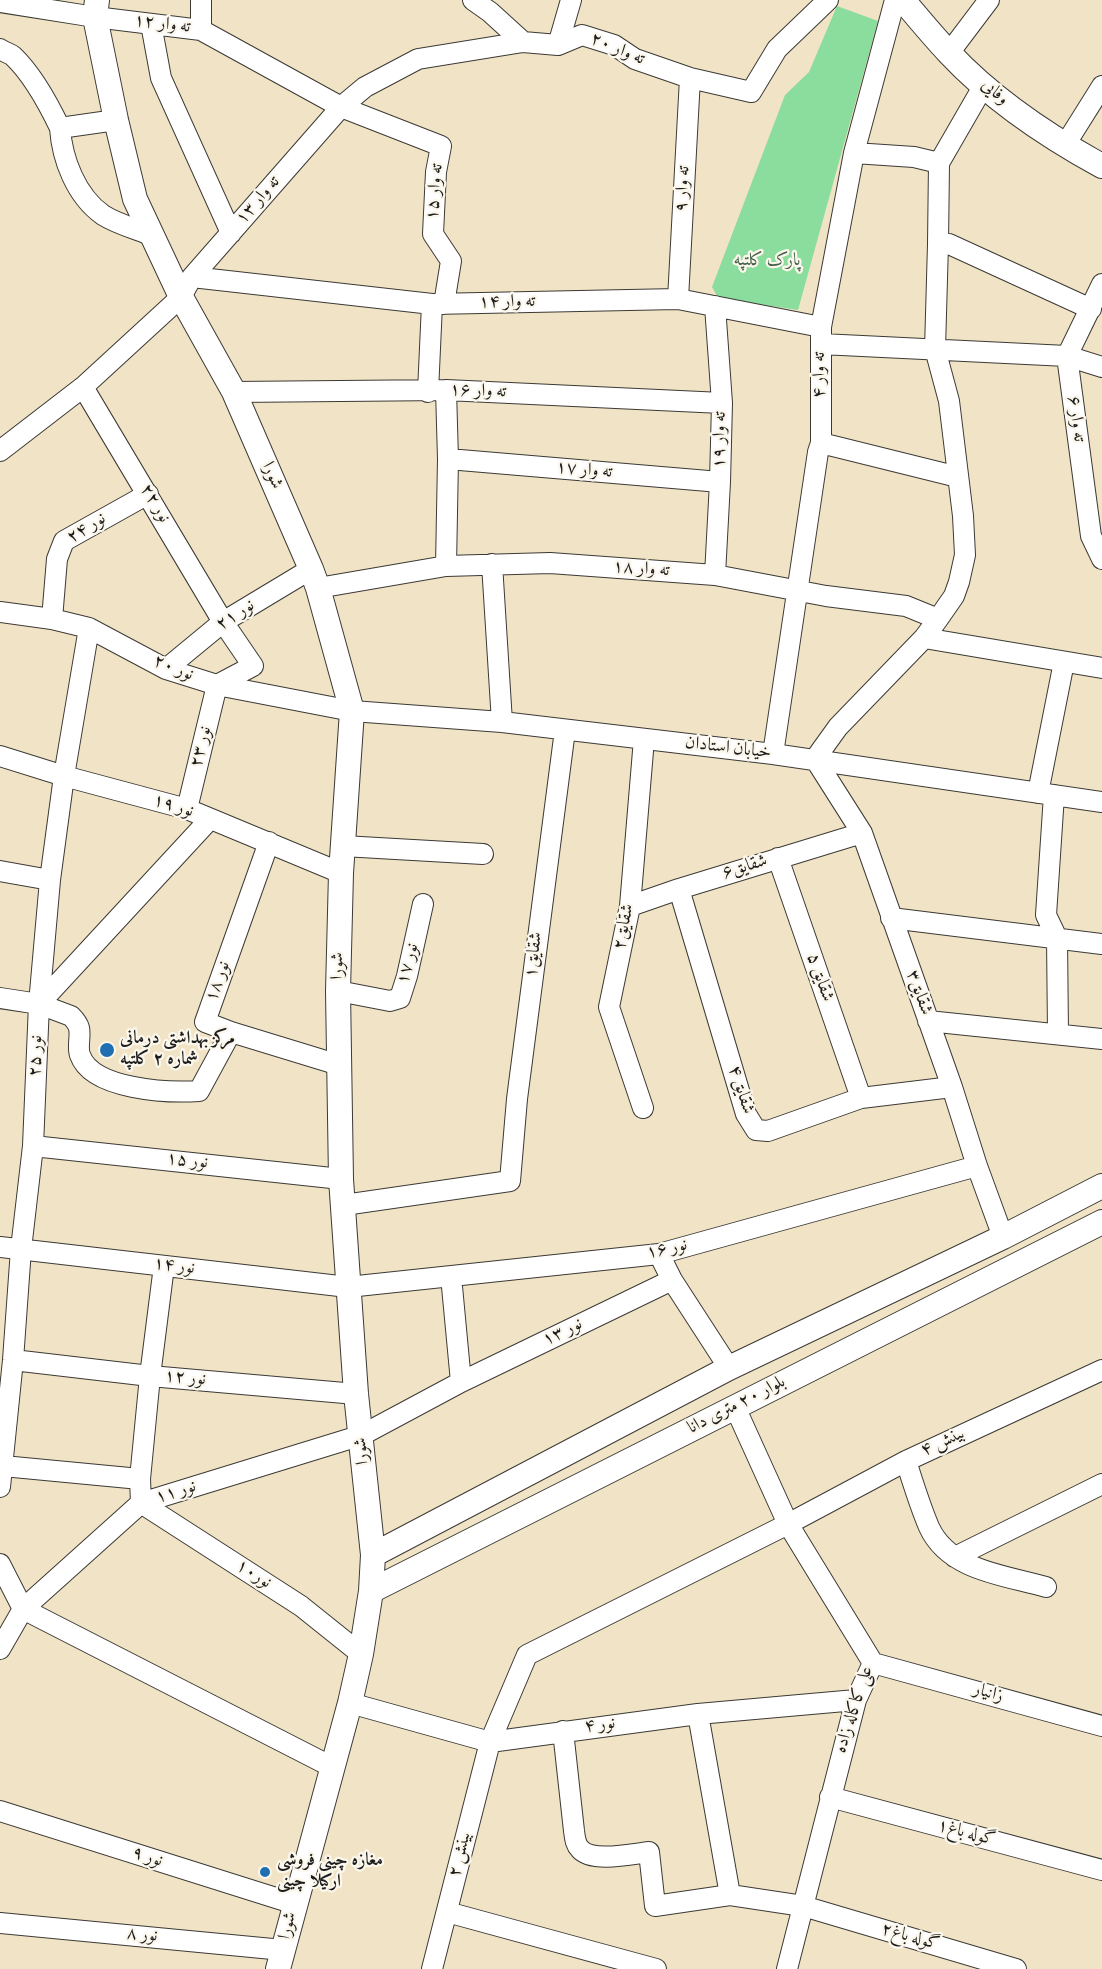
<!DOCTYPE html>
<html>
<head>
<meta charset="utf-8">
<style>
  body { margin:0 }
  canvas { display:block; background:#f1e3c5 }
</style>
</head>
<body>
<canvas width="1102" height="1969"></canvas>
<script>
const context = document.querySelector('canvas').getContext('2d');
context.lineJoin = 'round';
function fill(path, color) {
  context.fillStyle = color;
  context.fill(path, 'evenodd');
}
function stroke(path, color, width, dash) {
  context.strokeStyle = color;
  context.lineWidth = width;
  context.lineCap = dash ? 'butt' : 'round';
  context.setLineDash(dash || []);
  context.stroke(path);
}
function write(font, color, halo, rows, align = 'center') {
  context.font = font + ' Vollkorn,Amiri,serif';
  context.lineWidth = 4.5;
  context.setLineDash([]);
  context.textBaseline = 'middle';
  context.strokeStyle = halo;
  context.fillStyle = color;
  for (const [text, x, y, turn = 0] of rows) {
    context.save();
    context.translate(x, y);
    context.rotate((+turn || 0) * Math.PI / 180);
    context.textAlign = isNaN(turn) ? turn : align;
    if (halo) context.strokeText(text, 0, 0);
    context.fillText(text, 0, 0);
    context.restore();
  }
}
const green = new Path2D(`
  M837,6L878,21L798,310L718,298L712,287L785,95L809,72Z`);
const minor = new Path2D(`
  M473,0L490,12L523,42
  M0,2L95,17L201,30L341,107L441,146L436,172L433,234L451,261L444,304
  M151,24L161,78L231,233
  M201,30V0
  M558,45L571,0
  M0,49C4,52 9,53 13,56C31,73 49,105 60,128L116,120
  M949,53L989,0
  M60,128C62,159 76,196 103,215C117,224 136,229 151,235
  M1065,145L1102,86
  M854,153L914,157L939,163L938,244
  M939,163L984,85
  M192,277L432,304L678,299L821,327
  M1102,284L1067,356L1091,536L1102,559
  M678,299L690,78
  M821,344L1067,356L1102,367
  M83,387L223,622L253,666L217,685L187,809
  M446,390L448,459L446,566
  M234,392L446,390L722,403
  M428,392L432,304
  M821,443L958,477
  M0,451L83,387L181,297L192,277L341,107L365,87L418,59L523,42L558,45L582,35L614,45L635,59L690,78L751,92L777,49L828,0
  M448,459L720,482
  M492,564L502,722
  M715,575L720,482L722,403L715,306
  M318,588L446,566L550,563L715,575L826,596L906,606L938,619L924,638L838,727L815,759L862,833L952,1087L977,1166L1003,1237
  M0,612L52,619L89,628L166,669L217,685L352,711L502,722L773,754L1102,802
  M52,619L57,559L64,541L148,494
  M938,619L954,596L959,582L965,555L963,516L949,401L935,349L938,244H949L1091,309
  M924,638L1102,668
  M166,669L223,622L311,569
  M773,754L818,452L821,443V327L854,153L895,0
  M0,756L64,776L187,809L341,873
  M1038,793L1064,662
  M1054,795L1046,915L1057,938L1058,1034
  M269,842L205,1022L231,1032L339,1065
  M343,846L483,854
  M778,858L861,1098
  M0,871L50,880
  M679,889L746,1114L756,1130L768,1131L861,1098L952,1087
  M630,906L679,889L862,833
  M891,918L1102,944
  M338,991L390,1001L400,998L407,976L423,904
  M0,998L39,1004L71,1016C74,1019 78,1024 79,1028C81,1036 77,1047 80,1055C92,1090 169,1093 199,1091L231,1032
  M39,1004L210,819
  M928,1021L1102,1039
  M643,1108L609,1007L630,906L644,739
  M33,1146L341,1179
  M344,1205L510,1181L517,1099L565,730
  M0,1247L348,1287L659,1254L977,1166
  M659,1254L672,1280L729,1368
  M164,1266L150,1376L140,1479L141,1503L301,1606L361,1654
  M451,1276L461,1382
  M13,1360L150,1376L356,1394
  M735,1407L788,1524L873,1663L856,1700L787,1969
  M906,1461C913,1483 920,1506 929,1527C949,1571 1005,1575 1046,1587
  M3,1466L140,1479
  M0,1487L13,1360L21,1249L33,1146L39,1004L50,880L64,776L89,628
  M955,1557L1102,1484
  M0,1564L23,1609
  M23,1609L332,1767
  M0,1649L23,1609L141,1503L362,1435L461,1382L672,1280
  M873,1663L1102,1726
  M350,1703L490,1742L698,1714L856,1700
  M698,1714L730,1895L803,1906L1016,1969
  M563,1731L574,1831C575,1837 575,1844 580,1849C592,1863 632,1854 649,1852L655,1906L730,1895
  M830,1797L1102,1870
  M0,1811L295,1904
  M447,1912L656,1969
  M0,1923L283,1950
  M432,1969L490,1742L527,1655L788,1524L906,1461L1102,1370`);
const tertiary = new Path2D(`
  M97,0L95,17L116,120L135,199L181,297L234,392L311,569L318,588L352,711L341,873L338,991L341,1179L356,1394L373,1555L371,1591L361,1654L350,1703L278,1969
  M903,0C918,18 933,36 949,53C992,99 1047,136 1102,166
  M373,1555L729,1368L1003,1237L1102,1186
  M371,1591L1102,1222`);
const markers = [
  [107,1050,8,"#1f6fb2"],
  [265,1872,6,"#1f6fb2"]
];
const streetNames = [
  ["ته وار ۱۲",162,25,7],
  ["ته وار ۲۰",617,50,23],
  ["وفایی",994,93,40],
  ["ته وار ۹",684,189,-87],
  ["ته وار ۱۵",436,192,-85],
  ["ته وار ۱۳",259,201,-49],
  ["ته وار ۱۴",507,303,-1],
  ["ته وار ۴",821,375,-90],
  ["ته وار ۱۶",478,392,2],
  ["ته وار ۶",1075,419,82],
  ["ته وار ۱۹",721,440,-89],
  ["ته وار ۱۷",584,471,5],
  ["شورا",271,476,66],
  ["نور ۲۲",154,504,59],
  ["نور ۲۴",87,529,-32],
  ["ته وار ۱۸",641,570,4],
  ["نور ۲۱",236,616,-33],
  ["نور ۲۰",173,669,22],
  ["نور ۲۳",202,747,-76],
  ["خیابان استادان",728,749,7],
  ["نور ۱۹",173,807,17],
  ["شقایق۶",745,868,-17],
  ["شقایق۲",625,927,-79],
  ["شقایق۱",535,955,-83],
  ["نور ۱۷",409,964,-75],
  ["شورا",339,966,-89],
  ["شقایق ۵",819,978,71],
  ["نور ۱۸",219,982,-70],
  ["شقایق۳",918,993,70],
  ["نور ۲۵",37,1056,-88],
  ["شقایق ۴",740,1090,72],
  ["نور ۱۵",187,1162,6],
  ["نور ۱۶",667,1250,-12],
  ["نور ۱۴",174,1267,7],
  ["نور ۱۳",563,1333,-26],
  ["نور ۱۲",185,1379,5],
  ["بلوار ۲۰ متری دانا",737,1406,-27],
  ["بینش ۴",943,1443,-25],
  ["شورا",363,1451,-96],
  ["نور ۱۱",176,1493,-17],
  ["نور۱۰",253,1575,33],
  ["زانیار",988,1694,16],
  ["علی کاکاله زاده",855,1710,-72],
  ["نور ۴",600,1726,-7],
  ["گوله باغ۱",966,1834,15],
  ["بینش ۲",461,1855,-76],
  ["نور ۹",147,1858,18],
  ["شورا",289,1926,-76],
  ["نور ۸",142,1936,5],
  ["گوله باغ۲",910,1938,16]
];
const parkNames = [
  ["پارک کلتپه",767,262]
];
const poiNames = [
  ["مرکز بهداشتی درمانی",120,1040],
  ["شماره ۲ کلتپه",120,1061],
  ["مغازه چینی فروشی",277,1862],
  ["ارکیلا چینی",277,1883]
];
fill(green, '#8bdd9d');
stroke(minor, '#3c3a35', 22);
stroke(tertiary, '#3c3a35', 26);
stroke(minor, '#fff', 20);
stroke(tertiary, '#fff', 24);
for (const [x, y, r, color] of markers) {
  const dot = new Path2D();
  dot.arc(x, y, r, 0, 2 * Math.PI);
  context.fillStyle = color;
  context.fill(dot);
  stroke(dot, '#fbf7ec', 2);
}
write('18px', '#1c1c1c', '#fbf7ec', streetNames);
write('18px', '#436049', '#fbf7ec', parkNames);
write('bold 18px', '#1c1c1c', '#fbf7ec', poiNames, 'left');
</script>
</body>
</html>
